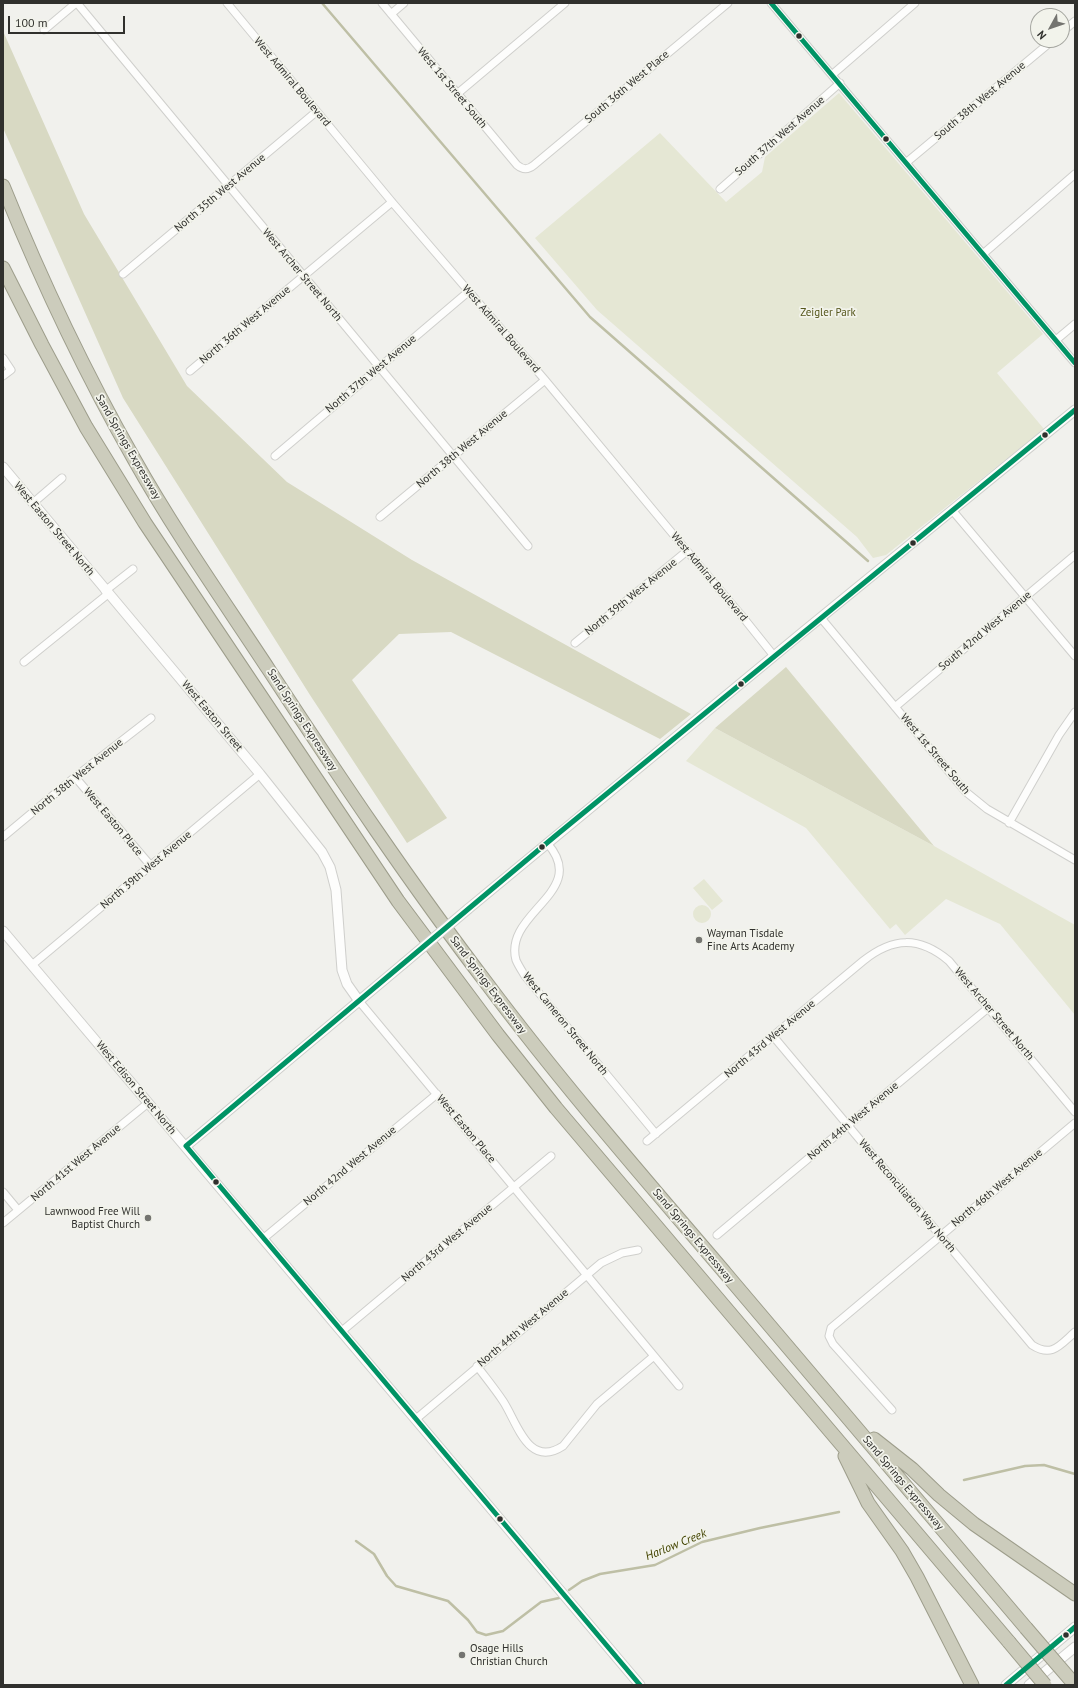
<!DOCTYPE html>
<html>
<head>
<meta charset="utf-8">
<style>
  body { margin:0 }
  #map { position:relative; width:1078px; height:1688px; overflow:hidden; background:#f1f1ed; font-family:"PT Sans",sans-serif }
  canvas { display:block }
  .frame { position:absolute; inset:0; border:4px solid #30302d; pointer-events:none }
  .north { position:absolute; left:1030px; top:8px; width:40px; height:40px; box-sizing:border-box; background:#f2f3eb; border:1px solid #a4a59f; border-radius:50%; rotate:230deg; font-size:11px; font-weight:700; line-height:16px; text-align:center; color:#30302d }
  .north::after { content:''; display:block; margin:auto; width:14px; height:18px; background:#747470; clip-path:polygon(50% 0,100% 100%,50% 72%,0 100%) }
  .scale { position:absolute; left:8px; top:16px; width:117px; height:18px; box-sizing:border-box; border:2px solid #30302d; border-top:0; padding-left:5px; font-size:12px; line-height:14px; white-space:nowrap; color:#30302d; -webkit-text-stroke:3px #f2f3eb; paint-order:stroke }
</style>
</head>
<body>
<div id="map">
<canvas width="1078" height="1688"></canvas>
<div class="frame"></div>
<div class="north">N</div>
<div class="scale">100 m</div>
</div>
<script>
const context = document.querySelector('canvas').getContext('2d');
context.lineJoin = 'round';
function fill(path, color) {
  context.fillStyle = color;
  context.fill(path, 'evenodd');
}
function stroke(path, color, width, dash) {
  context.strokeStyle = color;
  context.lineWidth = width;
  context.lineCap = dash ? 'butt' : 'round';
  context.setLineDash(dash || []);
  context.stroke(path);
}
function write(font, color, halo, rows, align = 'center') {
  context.font = font + ' "PT Sans",sans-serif';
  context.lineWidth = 3.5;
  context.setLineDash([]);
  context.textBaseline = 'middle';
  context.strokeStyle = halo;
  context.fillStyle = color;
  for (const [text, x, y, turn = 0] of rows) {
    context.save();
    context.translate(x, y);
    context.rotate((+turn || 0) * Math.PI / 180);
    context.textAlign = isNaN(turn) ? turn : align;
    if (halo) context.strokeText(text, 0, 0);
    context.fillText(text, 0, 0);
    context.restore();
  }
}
const green = new Path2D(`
  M839,93L1043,334L997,373L1044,429L886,555L873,558L857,537L597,310L535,238L660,133L726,202L762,172L765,157Z
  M715,728L934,846L1075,925V1015L1000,924L946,899L905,935L896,924L890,929L806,828L686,761Z
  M704,879L723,901L712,910L693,888Z
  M693 914a9 9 0 1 1 18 0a9 9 0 1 1-18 0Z`);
const forest = new Path2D(`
  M3,31L84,214L187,386L287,482L412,560L691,714L660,739L451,632L399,634L352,680L447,818L407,843L310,695L123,398L3,128Z
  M786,667L934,846L715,728Z`);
const stream = new Path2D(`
  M322,3L590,317L868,561
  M964,1480L1025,1466L1044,1465L1075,1474
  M356,1541L374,1554L387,1576L396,1586L448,1601L468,1620L477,1632L486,1635L503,1631L541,1602L559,1598
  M569,1590L582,1581L600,1574L655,1565L702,1542L760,1528L839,1512`);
const minor = new Path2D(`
  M77,3L528,546
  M227,3L392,202L545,380L687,551L746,621L774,656
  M382,3L517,165C523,170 528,170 534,165L728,3
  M771,3L1075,363
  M391,14L404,3
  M44,30L76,3
  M1062,32L1075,21
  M833,74L915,3
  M457,94L565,3
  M907,162L1053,40
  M720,189L840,83
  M983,254L1075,174
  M123,274L316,112
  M1056,340L1075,324
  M3,358L11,370L3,376
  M190,371L392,202
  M275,456L468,292
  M33,503L62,478
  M952,510L1075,656
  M380,517L545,380
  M105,591L133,569
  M821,618L966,792L987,809L1075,860
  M575,643L687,551
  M24,662L108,594
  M895,707L1075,555
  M75,777L151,866
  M1009,823L1059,735L1075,712
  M3,837L75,777L151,718
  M547,843C591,892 503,912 516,960C518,965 522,971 525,976L656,1134
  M32,965L260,774
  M359,1001L679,1386
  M773,1036L1032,1345C1052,1358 1060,1345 1075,1332
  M647,1141L863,961C893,937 919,936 949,961L1075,1112
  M3,1192L18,1210
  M3,1223L148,1103
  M717,1235L988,1008
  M264,1238L437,1094
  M342,1331L551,1156
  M477,1366C486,1378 495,1389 503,1401C517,1422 528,1469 563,1446L597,1404L654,1356
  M892,1410L833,1344L829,1336L831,1328L1075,1123
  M416,1419L601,1263L622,1253L638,1250`);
const tertiary = new Path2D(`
  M3,467L260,774L322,852L330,867L336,890L342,970L347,984L359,1001
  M468,909L803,632L1075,410
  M3,931L640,1685
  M186,1146L403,964
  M1006,1685L1075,1627
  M1029,1685L1075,1647`);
const motorway = new Path2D(`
  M3,186C41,280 84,371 134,459C175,532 223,600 269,670C339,777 410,883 488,985C563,1085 645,1179 726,1274C827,1392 927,1510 1026,1628
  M3,268L42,345L86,427L145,523L398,901L498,1035L556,1108L1009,1642
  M874,1439L912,1469L939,1495L974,1524L1075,1594
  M845,1456L868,1503L902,1551L917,1577L972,1685`);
const tertiaryBridge = new Path2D(`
  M403,964L468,909`);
const motorwayBridge = new Path2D(`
  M1026,1628L1075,1685
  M1009,1642L1045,1685`);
const bus1 = new Path2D(`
  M771,3L1075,363
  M640,1685L186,1146L554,837L1075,410
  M1006,1685L1075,1627`);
const markers = [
  [799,36,3.5,"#30302d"],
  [886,139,3.5,"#30302d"],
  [1045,435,3.5,"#30302d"],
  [913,543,3.5,"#30302d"],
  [741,684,3.5,"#30302d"],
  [542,847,3.5,"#30302d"],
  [699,940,4,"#747470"],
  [216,1182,3.5,"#30302d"],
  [148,1218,4,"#747470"],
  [500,1519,3.5,"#30302d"],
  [1066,1635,3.5,"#30302d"],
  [462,1655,4,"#747470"]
];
const streetNames = [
  ["West Admiral Boulevard",292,82,50],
  ["South 36th West Place",627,87,-40],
  ["West 1st Street South",452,88,50],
  ["South 38th West Avenue",980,101,-40],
  ["South 37th West Avenue",780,136,-41],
  ["North 35th West Avenue",220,193,-40],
  ["West Archer Street North",302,275,50],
  ["North 36th West Avenue",245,325,-40],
  ["West Admiral Boulevard",501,329,49],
  ["North 37th West Avenue",371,374,-40],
  ["Sand Springs Expressway",128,447,60],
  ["North 38th West Avenue",462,449,-40],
  ["West Easton Street North",54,529,50],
  ["West Admiral Boulevard",709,577,50],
  ["North 39th West Avenue",631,597,-39],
  ["South 42nd West Avenue",985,631,-40],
  ["West Easton Street",212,716,50],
  ["Sand Springs Expressway",302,720,57],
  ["West 1st Street South",935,754,50],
  ["North 38th West Avenue",77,777,-39],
  ["West Easton Place",113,822,50],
  ["North 39th West Avenue",146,870,-40],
  ["Sand Springs Expressway",488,985,53],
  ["West Archer Street North",994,1014,50],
  ["West Cameron Street North",565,1024,51],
  ["North 43rd West Avenue",770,1039,-40],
  ["West Edison Street North",136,1088,50],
  ["North 44th West Avenue",853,1121,-40],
  ["West Easton Place",466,1129,50],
  ["North 41st West Avenue",76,1163,-40],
  ["North 42nd West Avenue",350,1166,-40],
  ["North 46th West Avenue",997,1188,-40],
  ["West Reconciliation Way North",907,1196,50],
  ["Sand Springs Expressway",693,1236,50],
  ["North 43rd West Avenue",447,1243,-40],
  ["North 44th West Avenue",523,1328,-40],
  ["Sand Springs Expressway",903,1483,50]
];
const parkNames = [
  ["Zeigler Park",828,313]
];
const poiNames = [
  ["Wayman Tisdale",707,934],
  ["Fine Arts Academy",707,947],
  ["Lawnwood Free Will",140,1212,"right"],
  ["Baptist Church",140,1225,"right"],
  ["Osage Hills",470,1649],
  ["Christian Church",470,1662]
];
const waterNames = [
  ["Harlow Creek",676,1545,-22]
];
fill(green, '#e5e7d4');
fill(forest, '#d8d9c3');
stroke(stream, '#bebfa5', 2.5);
stroke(minor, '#cfcfcc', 9);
stroke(tertiary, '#cfcfcc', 11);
stroke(motorway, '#9d9d8b', 15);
stroke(minor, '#fdfdfc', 7);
stroke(tertiary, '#fdfdfc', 9);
stroke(motorway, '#ccccbc', 13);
stroke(tertiaryBridge, '#cfcfcc', 11, []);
stroke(motorwayBridge, '#9d9d8b', 15, []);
stroke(tertiaryBridge, '#fdfdfc', 9);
stroke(motorwayBridge, '#ccccbc', 13);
stroke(bus1, '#009365', 5);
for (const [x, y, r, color] of markers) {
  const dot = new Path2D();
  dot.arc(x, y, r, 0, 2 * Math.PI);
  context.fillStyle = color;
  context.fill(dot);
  stroke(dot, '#f2f3eb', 1.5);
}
write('11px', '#30302d', '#f2f3eb', streetNames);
write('11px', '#55561b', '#f2f3eb', parkNames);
write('11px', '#30302d', '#f2f3eb', poiNames, 'left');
write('italic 12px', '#434402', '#f2f3eb', waterNames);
</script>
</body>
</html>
